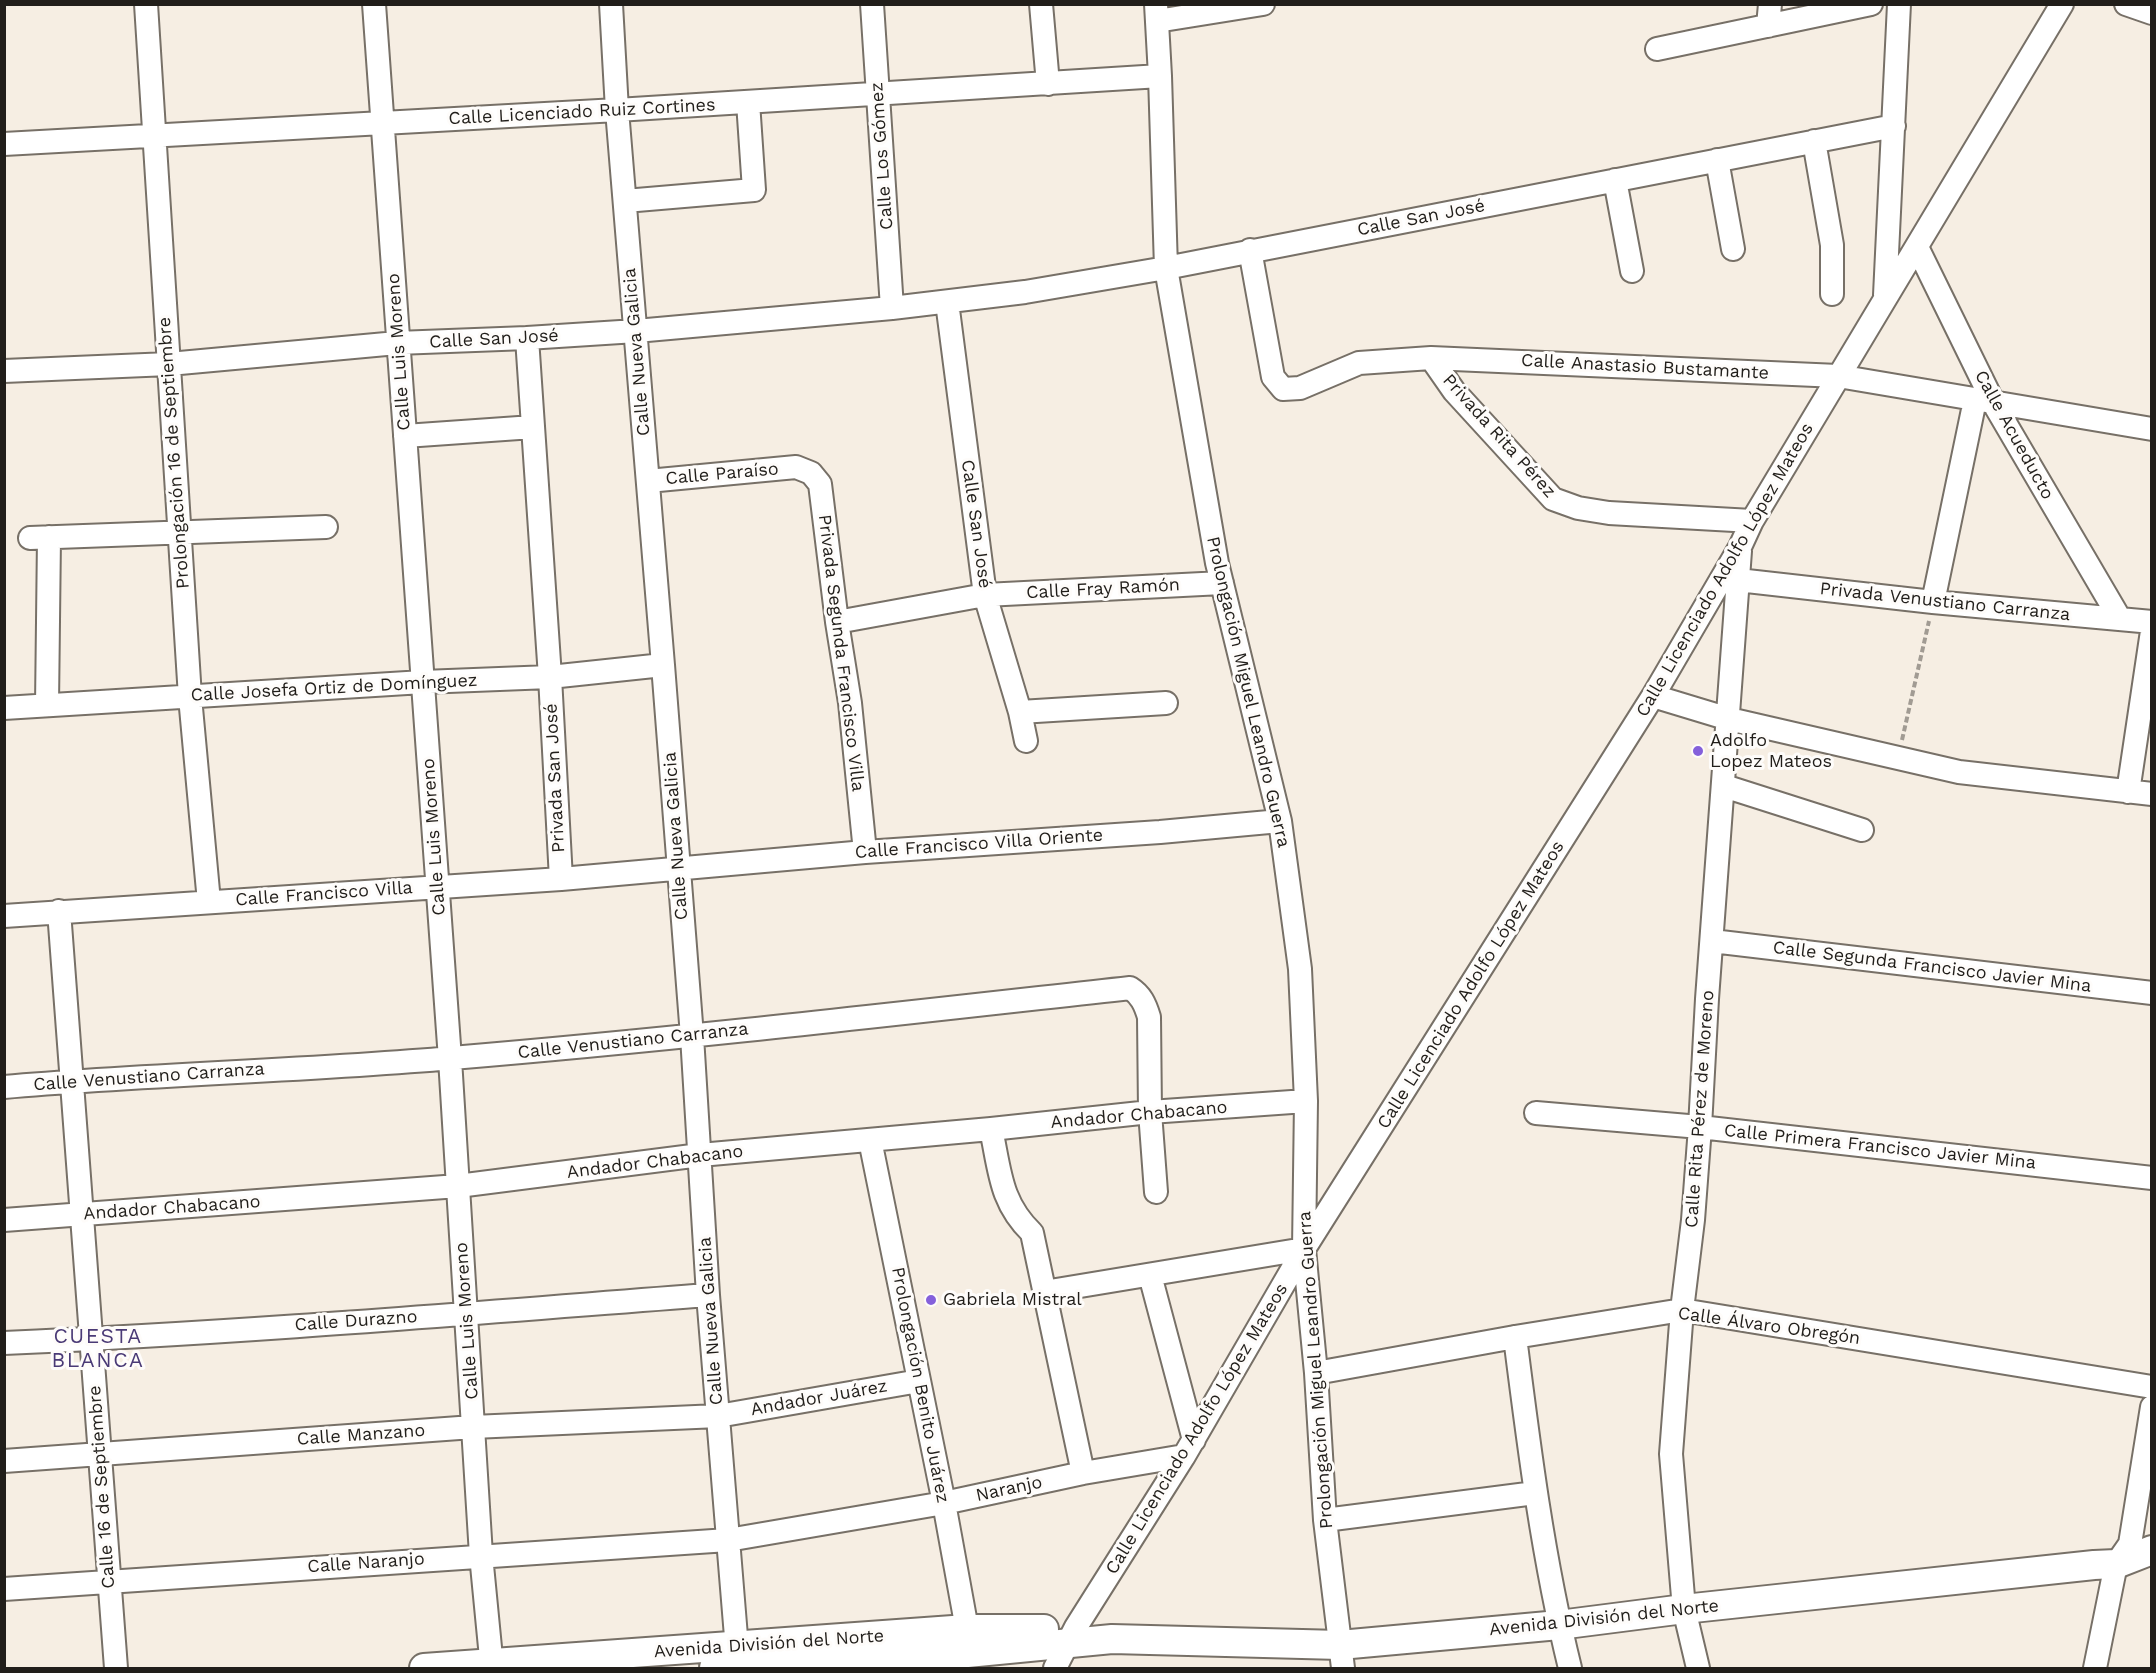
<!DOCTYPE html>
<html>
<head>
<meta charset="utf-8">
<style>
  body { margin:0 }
  #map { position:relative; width:2156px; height:1673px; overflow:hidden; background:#f6eee3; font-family:"Work Sans",sans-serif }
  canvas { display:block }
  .frame { position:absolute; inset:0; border:6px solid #211e1a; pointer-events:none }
</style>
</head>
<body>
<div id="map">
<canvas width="2156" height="1673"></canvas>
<div class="frame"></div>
</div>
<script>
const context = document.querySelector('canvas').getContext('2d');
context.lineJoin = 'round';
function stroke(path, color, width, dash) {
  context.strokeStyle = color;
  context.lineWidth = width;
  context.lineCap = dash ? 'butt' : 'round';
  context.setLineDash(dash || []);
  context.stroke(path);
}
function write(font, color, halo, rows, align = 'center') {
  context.font = font + ' "Work Sans",sans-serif';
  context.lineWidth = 6;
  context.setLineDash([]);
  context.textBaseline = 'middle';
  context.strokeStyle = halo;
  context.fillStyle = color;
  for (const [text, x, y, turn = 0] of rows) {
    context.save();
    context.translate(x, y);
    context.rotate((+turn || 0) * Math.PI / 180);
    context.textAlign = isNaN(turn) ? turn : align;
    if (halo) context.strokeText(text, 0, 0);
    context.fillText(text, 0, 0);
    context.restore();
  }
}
const path = new Path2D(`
  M1902,740L1929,621`);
const minor = new Path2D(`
  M146,4L190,697L209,902
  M374,4L450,1059L481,1555L492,1668
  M611,4L617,110L663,665L692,1036L708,1295L738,1661
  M872,4L892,308
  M1041,4L1048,84
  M1156,4L1160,76L1166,268L1217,563L1280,821L1300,969L1306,1101L1304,1249L1316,1373L1325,1520L1343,1668
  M2126,4L2152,13
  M1157,21L1263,4
  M1768,26L1770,4
  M1657,49L1871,4
  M1814,141L1832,245V294
  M4,144L617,110L1160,76
  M1717,160L1733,249
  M1615,180L1632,271
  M625,201L754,190L748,102
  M1917,247L1994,404L2120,619
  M1250,250L1273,377L1283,389L1300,388L1359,363L1431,358L1838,376L2152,429
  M1885,295L1899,4
  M947,302L985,595L1020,712L1026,741
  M527,338L550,677L561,879
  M1431,358L1454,391L1553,499L1578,508L1609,513L1752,521
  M4,371L169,364L397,343L527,338L636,331L892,308L1025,292L1166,268L1894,126
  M405,436L533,427
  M648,481L796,467L811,473L820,484L837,622L850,703L865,852
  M30,538L326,527
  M1738,580L1933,602L2152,622
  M1933,602L1975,400
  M837,622L985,595L1222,583
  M1653,696L1729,719L1959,772L2152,794
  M47,705L49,537
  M4,708L423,682L550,677L663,665
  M1020,712L1166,703
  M1724,786L1862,830
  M2128,792L2152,631
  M59,911L116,1668
  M4,916L561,879L865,852L1160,832L1280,821
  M1712,941L2152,993
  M4,1087C154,1074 303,1071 452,1058C679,1039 904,1013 1130,988C1141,995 1145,1004 1149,1017L1150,1112L1156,1192
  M1536,1113L1700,1127L2152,1178
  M991,1129C1000,1171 1000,1202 1032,1233L1083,1473
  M870,1140L944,1503L967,1629
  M4,1220L458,1186L700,1155L991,1129L1150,1112L1306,1101
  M1150,1275L1194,1440
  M1044,1292L1304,1249
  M1515,1337C1529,1448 1543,1559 1570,1668
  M4,1343C239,1333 473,1313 708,1295
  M1316,1373L1515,1337L1682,1310L2152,1387
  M4,1461L473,1427L718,1416L919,1381
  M1325,1520L1535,1493
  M4,1589L728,1540L944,1503L1083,1473L1184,1456
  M1055,1668L1076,1627L1184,1456L1304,1249L1653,696L1740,547L1752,521L2062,4
  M1698,1668L1684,1609L1671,1454L1682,1310L1693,1220L1700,1127L1707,999L1740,551
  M2095,1668L2116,1564L2130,1544L2152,1407`);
const tertiary = new Path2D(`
  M424,1668L967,1629H1044
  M714,1668L875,1662L1112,1639L1340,1645L1559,1625L1684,1609L2094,1565L2116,1564L2152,1550`);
const markers = [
  [1698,751,6,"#8460db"],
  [931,1300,6,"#8460db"]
];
const streetNames = [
  ["Calle Licenciado Ruiz Cortines",582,112,-3],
  ["Calle Los Gómez",882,156,-94],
  ["Calle San José",1421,218,-11],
  ["Calle San José",494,339,-3],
  ["Calle Luis Moreno",399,352,-94],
  ["Calle Nueva Galicia",637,352,-95],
  ["Calle Anastasio Bustamante",1645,367,3],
  ["Calle Acueducto",2014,435,61],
  ["Privada Rita Pérez",1499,436,48],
  ["Prolongación 16 de Septiembre",174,453,-94],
  ["Calle Paraíso",722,474,-5],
  ["Calle San José",976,524,82],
  ["Calle Licenciado Adolfo López Mateos",1725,570,-60],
  ["Calle Fray Ramón",1103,589,-3],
  ["Privada Venustiano Carranza",1945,602,6],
  ["Privada Segunda Francisco Villa",841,653,83],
  ["Calle Josefa Ortiz de Domínguez",334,688,-3],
  ["Prolongación Miguel Leandro Guerra",1248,692,77],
  ["Privada San José",555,778,-93],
  ["Calle Nueva Galicia",676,836,-94],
  ["Calle Luis Moreno",434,837,-94],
  ["Calle Francisco Villa Oriente",979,844,-4],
  ["Calle Francisco Villa",324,894,-4],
  ["Calle Segunda Francisco Javier Mina",1932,967,7],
  ["Calle Licenciado Adolfo López Mateos",1471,985,-58],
  ["Calle Venustiano Carranza",633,1041,-6],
  ["Calle Venustiano Carranza",149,1077,-4],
  ["Calle Rita Pérez de Moreno",1700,1109,-86],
  ["Andador Chabacano",1139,1115,-5],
  ["Calle Primera Francisco Javier Mina",1880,1147,6],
  ["Andador Chabacano",655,1162,-7],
  ["Andador Chabacano",172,1208,-4],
  ["Calle Durazno",356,1321,-4],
  ["Calle Luis Moreno",467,1321,-94],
  ["Calle Nueva Galicia",711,1321,-94],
  ["Calle Álvaro Obregón",1769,1326,8],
  ["Prolongación Miguel Leandro Guerra",1316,1370,-94],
  ["Prolongación Benito Juárez",920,1385,79],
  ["Andador Juárez",819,1398,-10],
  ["Calle Licenciado Adolfo López Mateos",1197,1429,-59],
  ["Calle Manzano",361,1435,-4],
  ["Calle 16 de Septiembre",102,1487,-94],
  ["Naranjo",1009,1489,-12],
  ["Calle Naranjo",366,1563,-4],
  ["Avenida División del Norte",1604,1618,-6],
  ["Avenida División del Norte",769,1644,-4]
];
const poiNames = [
  ["Adolfo",1710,741],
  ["Lopez Mateos",1710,762],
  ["Gabriela Mistral",943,1300]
];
const quarterNames = [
  ["CUESTA",98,1337],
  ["BLANCA",98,1361]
];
stroke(minor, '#777067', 26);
stroke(tertiary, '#777067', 32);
stroke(path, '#a19b93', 4, [6, 3]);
stroke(minor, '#fff', 22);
stroke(tertiary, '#fff', 28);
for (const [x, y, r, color] of markers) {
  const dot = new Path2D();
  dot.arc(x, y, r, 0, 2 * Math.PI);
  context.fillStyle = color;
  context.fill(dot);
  stroke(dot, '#fefcfa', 2);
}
write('18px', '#211e1a', '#fefcfa', streetNames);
write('18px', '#211e1a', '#fefcfa', poiNames, 'left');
context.letterSpacing = '1.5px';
write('21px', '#4a3a76', '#fefcfa', quarterNames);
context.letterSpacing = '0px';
</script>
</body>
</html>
